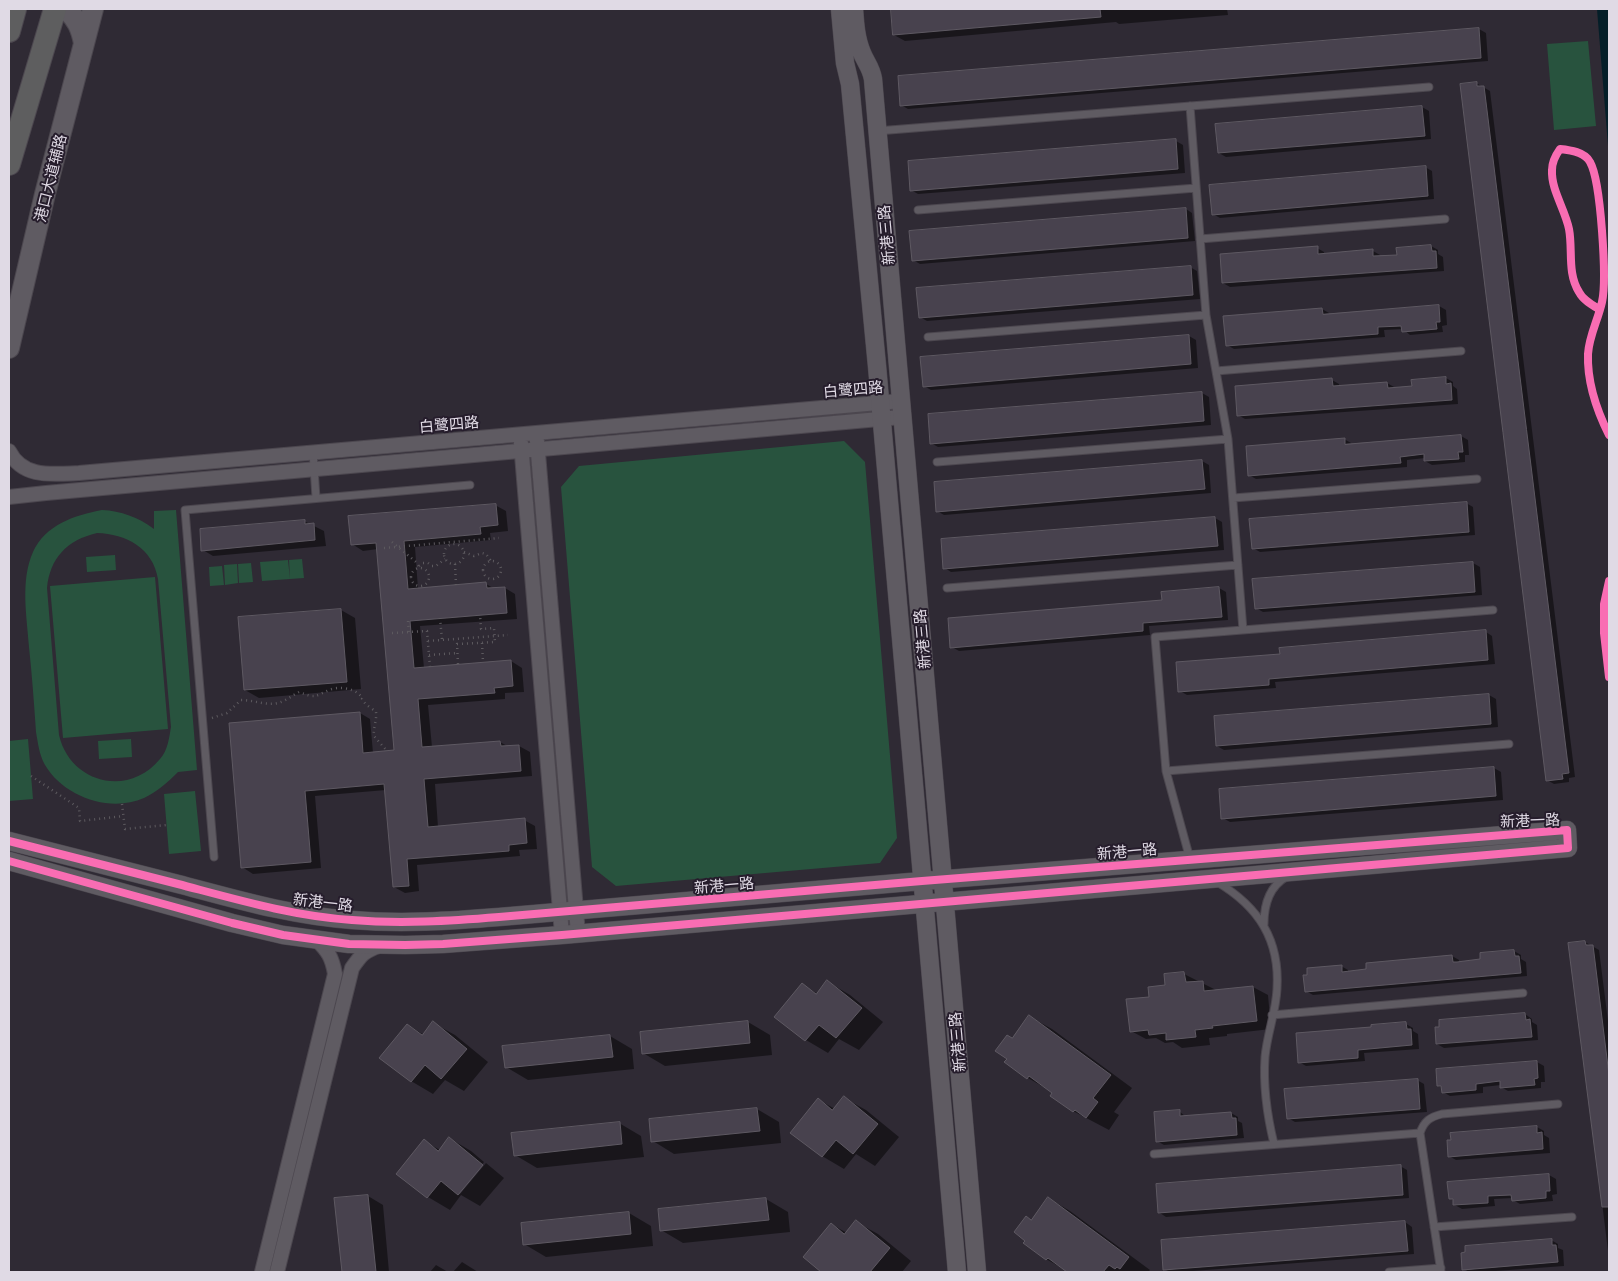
<!DOCTYPE html>
<html>
<head>
<meta charset="utf-8">
<style>
  body { margin:0 }
  #map { position:relative; width:1618px; height:1281px; overflow:hidden; background:#2f2a34; font-family:Georgia,serif }
  canvas { display:block }
  .frame { position:absolute; inset:0; border:10px solid #e0dae5; pointer-events:none }
</style>
</head>
<body>
<div id="map">
<canvas width="1618" height="1281"></canvas>
<div class="frame"></div>
</div>
<script>
const context = document.querySelector('canvas').getContext('2d');
context.lineJoin = 'round';
function fill(path, color) {
  context.fillStyle = color;
  context.fill(path, 'evenodd');
}
function stroke(path, color, width, dash) {
  context.strokeStyle = color;
  context.lineWidth = width;
  context.lineCap = dash ? 'butt' : 'round';
  context.setLineDash(dash || []);
  context.stroke(path);
}
function write(font, color, halo, rows, align = 'center') {
  context.font = font + ' Georgia,"Noto Sans SC",serif';
  context.lineWidth = 4;
  context.setLineDash([]);
  context.textBaseline = 'middle';
  context.strokeStyle = halo;
  context.fillStyle = color;
  for (const [text, x, y, turn = 0] of rows) {
    context.save();
    context.translate(x, y);
    context.rotate((+turn || 0) * Math.PI / 180);
    context.textAlign = isNaN(turn) ? turn : align;
    if (halo) context.strokeText(text, 0, 0);
    context.fillText(text, 0, 0);
    context.restore();
  }
}
const green = new Path2D(`
  M1588,41L1596,126L1554,130L1547,44Z
  M844,441L865,462L897,838L880,863L616,886L592,867L561,487L579,466Z
  M102,510C121,511 138,517 154,529V511L176,510L197,770L178,772C168,782 157,792 144,798C110,813 64,797 45,765C39,754 38,743 36,732C34,703 32,675 29,647C27,617 20,581 33,552C45,525 75,515 102,510ZM97,533C126,534 153,548 158,579L171,727C169,738 168,750 160,759C128,798 70,783 59,735L47,588C50,558 67,540 97,533Z
  M115,555L116,570L87,572L86,557Z
  M302,559L304,578L290,579L289,560Z
  M288,560L290,579L262,581L260,562L274,561L275,573L274,561Z
  M251,563L253,582L239,583L238,564Z
  M237,564L238,583L225,585L224,565Z
  M222,566L224,585L210,586L209,567Z
  M155,577L168,729L63,738L50,586Z
  M28,739L33,799L9,801V741Z
  M131,739L132,757L99,759L98,741Z
  M195,791L201,851L169,854L164,794Z`);
const water = new Path2D(`
  M1597,9H1609V158Z`);
const shadow = new Path2D(`
  M892,9H1227L1228,15L1119,24L1116,22L905,41L894,35Z
  M1479,29L1486,33L1488,61L908,109L901,105Z
  M1476,83L1490,91L1575,777L1569,778V782L1554,784L1547,780Z
  M1422,107L1429,111L1431,139L1226,157L1219,153Z
  M1176,141L1183,145L1185,173L918,194L911,190Z
  M1425,167L1432,171L1434,199L1220,218L1213,214Z
  M1186,209L1192,213L1195,241L920,264L913,260Z
  M1431,246L1438,250V254L1443,257L1444,271L1230,287L1223,283L1317,248L1324,252V254L1373,251L1380,255V257L1398,256Z
  M1190,267L1197,271L1200,299L927,321L920,317Z
  M1439,306L1446,310L1447,325L1442,326L1443,332L1410,335L1403,329L1384,330L1385,337L1234,349L1227,345L1322,309L1329,313V315Z
  M1189,336L1196,340L1198,368L931,390L924,386Z
  M1446,378L1453,382V386L1457,389L1458,404L1245,419L1238,415L1332,380L1339,384V387L1387,383L1394,387V389L1413,387Z
  M1202,393L1209,397L1211,425L938,447L931,443Z
  M1461,436L1468,440L1469,455H1465V462L1432,465L1425,461V458L1407,460V467L1256,479L1249,475L1344,439L1351,443L1352,445Z
  M1202,461L1209,465L1211,493L944,515L937,511L935,483Z
  M1466,503L1473,507L1475,535L1260,552L1253,548Z
  M495,505L506,511L508,531L490,533L491,540L415,547L418,589L486,584L495,589L505,588L515,594L517,619L420,626L424,668L511,661L522,668L524,692L505,693V699L428,705L432,747L500,742L509,747L519,746L530,752L532,776L435,784L438,827L524,820L535,826L537,849L519,850L520,856L417,865L419,891L405,893L394,887L386,790L315,796L321,868L253,874L242,867L360,713L370,719L373,753L395,751L378,549L363,551L352,544Z
  M1215,518L1222,522L1224,550L951,572L945,568Z
  M304,521L324,531L326,546L213,556L203,550Z
  M1473,563L1480,567L1482,595L1263,612L1256,608Z
  M1219,588L1226,592L1228,620L1149,626L1150,635L959,651L952,647Z
  M341,610L355,618L361,689L259,698L245,690Z
  M1486,632L1492,636L1495,664L1275,682L1276,688L1187,695L1180,691L1281,655Z
  M1489,695L1496,699L1498,727L1224,750L1217,746Z
  M1494,768L1501,772L1503,800L1230,822L1223,818Z
  M1585,942L1599,950L1609,1029V1259L1570,944Z
  M1514,951L1521,955V959L1526,962L1527,976L1313,995L1306,991L1341,966L1348,970V972L1452,956L1459,960V963L1482,960Z
  M1184,974L1218,991L1253,987L1268,995L1271,1029L1227,1034V1036L1209,1038L1210,1045L1182,1048L1173,1042L1165,1043L1156,1038L1146,1039L1131,1031L1150,998Z
  M828,982L850,995L883,1022L859,1050L839,1039L828,1053L806,1040L776,1017L802,985L818,994Z
  M1525,1014L1532,1019V1022L1537,1025L1538,1040L1444,1048L1437,1044Z
  M1030,1017L1052,1029L1132,1088L1114,1112L1119,1115L1109,1130L1073,1111L1054,1093L1028,1078L1008,1059L1013,1039Z
  M748,1022L770,1035L772,1055L665,1066L643,1053Z
  M433,1023L455,1035L488,1062L464,1091L445,1080L433,1094L411,1081L408,1025L424,1035Z
  M1406,1024L1413,1028V1031L1418,1034L1419,1049L1364,1053L1365,1061L1306,1066L1299,1062L1373,1028Z
  M610,1036L632,1049L634,1069L528,1080L506,1067L504,1047Z
  M1537,1062L1544,1066L1545,1082H1541V1088L1508,1091L1501,1087V1085L1483,1087V1093L1450,1096L1443,1092V1088L1438,1086Z
  M1417,1080L1424,1084L1427,1112L1295,1122L1288,1118Z
  M844,1098L866,1110L899,1137L875,1166L856,1154L844,1169L822,1156L819,1100L835,1109Z
  M757,1109L779,1122L781,1143L674,1154L653,1141Z
  M1179,1111L1186,1117L1231,1113L1238,1117V1121L1242,1123L1244,1138L1164,1145L1157,1141Z
  M619,1123L641,1136L644,1157L537,1168L515,1155Z
  M1537,1127L1544,1131V1135L1549,1138L1550,1153L1456,1160L1449,1156Z
  M449,1138L471,1151L484,1162L457,1194H460L486,1163L504,1178L480,1206L461,1195L450,1210L428,1197L424,1141L440,1150Z
  M1400,1166L1407,1170L1409,1198L1166,1217L1160,1213Z
  M1549,1175L1556,1179L1557,1194L1552,1195L1553,1201L1520,1204L1513,1200V1198L1494,1199L1495,1206L1462,1209L1455,1205L1454,1201L1450,1198Z
  M368,1196L383,1205L389,1272H343L335,1200Z
  M1048,1198L1070,1211L1150,1270L1148,1272H1069L1046,1259L1031,1221Z
  M766,1199L788,1212L790,1232L683,1243L661,1230Z
  M629,1213L651,1226L653,1246L546,1257L524,1244Z
  M856,1222L878,1234L911,1261L902,1272H824L804,1257L831,1224L847,1233Z
  M1405,1222L1412,1227L1414,1254L1180,1272H1170L1164,1269Z
  M1551,1240L1558,1244V1248L1563,1250L1564,1266L1482,1272H1469L1464,1269Z
  M462,1262L478,1272H453Z
  M436,1265L448,1272H430Z`);
const building = new Path2D(`
  M891,9H1100L1101,17L893,35Z
  M1479,28L1481,58L900,106L898,76Z
  M1477,82V86H1484L1569,773L1562,774L1563,779L1546,781L1460,84Z
  M1422,106L1425,136L1218,153L1215,124Z
  M1176,139L1178,169L910,191L908,161Z
  M1426,166L1428,196L1212,215L1209,185Z
  M1186,208L1188,238L912,261L909,231Z
  M1431,245L1432,251H1436L1437,268L1222,283L1220,254L1318,246V254L1373,249V256L1397,255L1396,248Z
  M1191,266L1193,295L919,318L916,288Z
  M1439,305L1440,322H1436L1437,329L1402,332L1401,326L1378,327V334L1226,346L1223,316L1322,308L1323,314Z
  M1189,335L1191,364L923,387L920,357Z
  M1446,377V384L1451,383L1452,400L1237,416L1235,386L1332,378L1333,386L1387,382L1388,388L1412,386L1411,380Z
  M1202,392L1204,421L930,444L928,414Z
  M1461,435L1463,452H1458L1459,459L1424,461V454L1400,457L1401,463L1248,476L1246,446L1345,438V444Z
  M1202,460L1205,489L936,512L934,482Z
  M1467,502L1469,532L1252,549L1249,519Z
  M496,504L498,525L480,527L481,534L404,541L408,589L486,582L487,588L505,587L507,613L410,621L414,668L511,660L513,686L494,688L495,693L418,699L422,747L500,741L501,746L519,745L521,771L424,779L428,827L525,818L527,843L509,845V851L407,859L409,886L393,887L384,784L305,791L311,862L241,868L229,723L360,712L363,753L394,750L376,543L351,545L348,516Z
  M1215,517L1218,546L943,569L941,539Z
  M305,520V524L314,523L315,540L201,551L200,529Z
  M1473,562L1475,592L1255,609L1252,579Z
  M1219,587L1222,617L1143,623V631L950,648L948,618L1162,600L1161,592Z
  M341,609L347,682L244,690L238,617Z
  M1486,630L1488,660L1269,679V685L1178,692L1176,662L1280,654L1279,648Z
  M1489,694L1491,724L1216,746L1214,716Z
  M1494,767L1496,796L1221,819L1219,789Z
  M1585,941L1586,945H1593L1609,1075V1207H1602L1568,943Z
  M1514,950L1515,956H1519L1521,973L1305,992L1303,975H1307V968L1342,965V972L1366,969V963L1452,955L1453,962H1457L1480,959V953Z
  M1184,972L1186,982L1203,981L1204,991L1253,986L1257,1021L1212,1026L1213,1028L1195,1030L1196,1037L1166,1040V1033L1149,1035L1148,1030L1130,1032L1126,999L1149,997L1148,987L1165,985L1164,974Z
  M827,980L862,1008L836,1038L819,1025L805,1041L774,1017L802,983L816,994Z
  M1525,1013L1526,1020L1530,1019L1532,1037L1436,1044L1435,1027H1439V1020Z
  M1029,1015L1111,1075L1093,1098L1098,1102L1086,1118L1075,1110L1073,1112L1050,1096L1052,1093L1029,1076L1027,1079L1004,1062L1007,1059L995,1051L1007,1035L1012,1038Z
  M433,1021L467,1049L441,1079L425,1065L411,1082L379,1058L407,1024L422,1035Z
  M748,1021L750,1043L642,1054L640,1032Z
  M1406,1022L1407,1029H1411L1412,1045L1358,1050V1058L1298,1063L1296,1033L1371,1027V1025Z
  M610,1035L613,1057L505,1068L502,1046Z
  M1537,1061L1538,1078L1534,1079L1535,1085L1500,1088V1081L1476,1084V1090L1442,1093L1441,1086H1437L1436,1069Z
  M1418,1079L1420,1109L1287,1119L1284,1089Z
  M844,1096L878,1124L853,1154L836,1140L822,1157L790,1133L818,1098L832,1110Z
  M757,1108L760,1131L651,1142L649,1119Z
  M1180,1110V1116L1231,1112L1232,1118H1236L1237,1135L1156,1142L1154,1112Z
  M620,1122L622,1144L514,1156L511,1133Z
  M1537,1126V1133L1542,1132L1543,1149L1448,1157L1447,1140H1451L1450,1133Z
  M449,1137L483,1165L458,1195L441,1181L427,1198L396,1174L424,1139L438,1151Z
  M1401,1165L1403,1195L1158,1213L1156,1184Z
  M1549,1174L1550,1191H1546V1198L1512,1201L1511,1195L1488,1196V1203L1453,1205V1199H1449L1447,1182Z
  M368,1195L376,1272H342L334,1198Z
  M1048,1197L1129,1257L1120,1269L1117,1267L1115,1269L1109,1265L1103,1272H1067L1048,1258L1046,1260L1023,1243L1025,1241L1014,1232L1026,1216L1031,1220Z
  M766,1198L769,1220L660,1231L658,1209Z
  M629,1212L631,1234L523,1245L521,1223Z
  M856,1220L890,1248L870,1272H821L803,1257L831,1223L844,1234Z
  M1405,1221L1408,1251L1163,1270L1161,1240Z
  M1552,1239V1245H1556L1558,1262L1462,1270L1461,1253L1465,1252V1246Z`);
const path = new Path2D(`
  M392,542L416,562L420,568
  M444 554a10 10 0 1 1 20 0a10 10 0 1 1-20 0Z
  M384,548L499,538
  M464,552L474,556L482,553L486,554L491,561
  M483 570a9 9 0 1 1 18 0a9 9 0 1 1-18 0Z
  M455,564L456,585
  M419,566L423,563H428L432,566H436L445,559
  M411 577a9 9 0 1 1 18 0a9 9 0 1 1-18 0Z
  M440,618L442,640
  M408,621L409,632
  M392,633L427,631L430,667
  M428,641L508,635
  M482,643L483,662
  M429,655L457,653
  M458,664L457,644L495,642L494,628L481,629L480,615
  M212,718L227,713L241,700C255,700 268,707 281,702C287,700 293,695 299,692C315,698 314,697 329,690C338,686 353,688 360,695C366,700 359,696 364,702C367,706 373,709 376,712C377,721 373,727 374,736L387,751
  M31,776L79,808L80,821L124,816
  M122,804L125,829L167,825`);
const service = new Path2D(`
  M1190,106L1206,315L1228,439L1243,630
  M877,131L1429,87
  M918,210L1196,188
  M1200,239L1445,219
  M928,337L1206,315
  M1216,371L1461,351
  M313,452L316,498
  M937,462L1228,439
  M1233,498L1477,479
  M947,588L1238,565
  M1166,771L1509,744
  M214,857L185,510L470,485
  M1190,859L1166,771L1155,637L1493,610
  M1217,882C1259,907 1280,940 1277,989C1276,1012 1267,1034 1265,1057C1263,1086 1267,1115 1274,1144
  M1264,924C1264,905 1269,887 1286,877
  M1272,1015L1523,993
  M1420,1133C1424,1121 1430,1117 1442,1114L1558,1104
  M1154,1154L1420,1133L1441,1272
  M1434,1227L1572,1217
  M1389,1272L1441,1268`);
const minor = new Path2D(`
  M537,441L578,934
  M521,443L562,935
  M9,451C23,479 53,474 79,473L901,401
  M9,497L46,493L902,417
  M262,1272L335,974C332,957 328,951 316,939
  M277,1272L352,968C361,955 364,951 379,946`);
const tertiary = new Path2D(`
  M840,9L845,63L850,84L877,366L957,1272
  M854,9C855,24 856,39 862,53C866,63 871,67 873,79L977,1272
  M9,841C65,855 121,870 178,884C235,899 292,916 352,920C401,924 450,921 499,917L922,881L1567,830L1568,848L562,935L443,944L405,945L349,944L283,935L232,923L9,861`);
const secondary = new Path2D(`
  M66,9C77,19 81,28 84,43
  M9,348L45,194L93,9`);
const primary = new Path2D(`
  M9,31L15,9
  M9,164L55,9`);
const cycleway = new Path2D(`
  M1599,309C1592,305 1583,300 1579,292C1567,273 1573,250 1569,229C1565,209 1551,190 1552,170C1552,162 1555,156 1560,149C1570,150 1585,152 1590,162C1601,181 1607,280 1602,302C1598,320 1589,336 1588,354C1587,383 1596,409 1609,435
  M1609,581L1604,604V633L1609,677
  M9,841C65,855 121,870 178,884C235,899 292,916 352,920C401,924 450,921 499,917L922,881L1567,830L1568,848L562,935L443,944L405,945L349,944L283,935L232,923L9,861`);
const streetNames = [
  ["港口大道辅路",50,178,-76],
  ["新港三路",886,235,-95],
  ["白鹭四路",853,389,-5],
  ["白鹭四路",449,424,-5],
  ["新港三路",922,639,-95],
  ["新港一路",1530,820,-2],
  ["新港一路",1127,851,-5],
  ["新港一路",724,885,-5],
  ["新港一路",323,902,7],
  ["新港三路",957,1042,-95]
];
fill(green, '#28533e');
fill(water, '#041e28');
fill(shadow, '#0007');
fill(building, '#48424e');
stroke(building, '#5e5962', 1);
stroke(service, '#4c474f', 9);
stroke(minor, '#4c474f', 16);
stroke(tertiary, '#4c474f', 19);
stroke(secondary, '#4c474f', 22);
stroke(primary, '#4c474f', 24);
stroke(path, '#5d5a5f', 2.5, [1, 4]);
stroke(service, '#5f5b62', 7);
stroke(minor, '#5f5b62', 14);
stroke(tertiary, '#5f5b62', 18);
stroke(secondary, '#5f5b62', 20);
stroke(primary, '#5e5e5f', 22);
stroke(cycleway, '#f96db3', 8);
write('15px', '#e0dae5', '#261d2c', streetNames);
</script>
</body>
</html>
